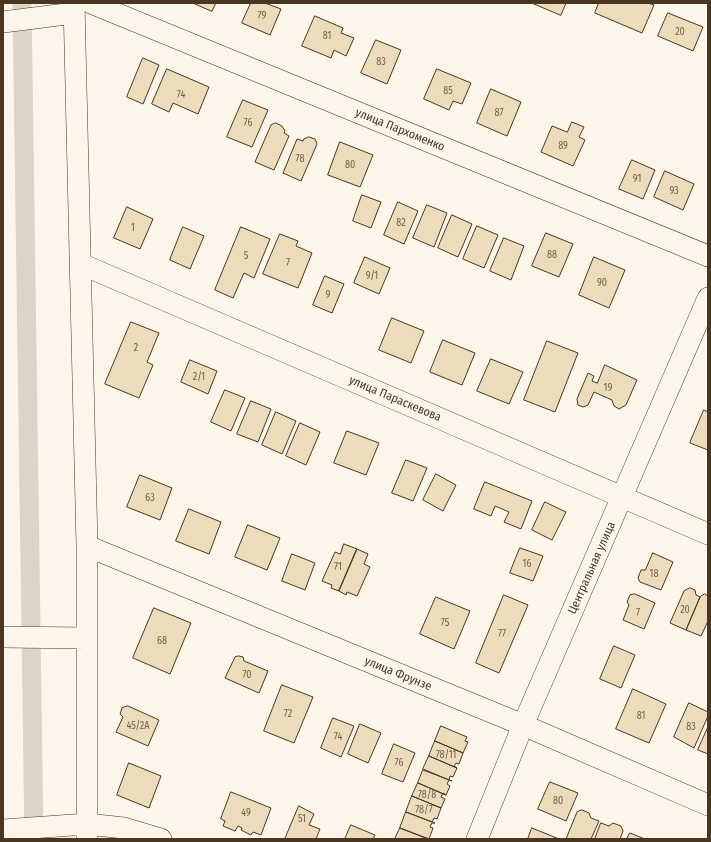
<!DOCTYPE html>
<html>
<head>
<meta charset="utf-8">
<style>
  body { margin:0 }
  #map { position:relative; width:711px; height:842px; overflow:hidden; background:#fbf6e9; font-family:"Fira Sans Condensed",sans-serif }
  canvas { display:block }
  .frame { position:absolute; inset:0; border:4px solid #4a3520; pointer-events:none }
</style>
</head>
<body>
<div id="map">
<canvas width="711" height="842"></canvas>
<div class="frame"></div>
</div>
<script>
const context = document.querySelector('canvas').getContext('2d');
context.lineJoin = 'round';
function stroke(path, color, width, dash) {
  context.strokeStyle = color;
  context.lineWidth = width;
  context.lineCap = dash ? 'butt' : 'round';
  context.setLineDash(dash || []);
  context.stroke(path);
}
function fill(path, color) {
  context.fillStyle = color;
  context.fill(path, 'evenodd');
}
function write(font, color, halo, rows, align = 'center') {
  context.font = font + ' "Fira Sans Condensed",sans-serif';
  context.lineWidth = 3;
  context.setLineDash([]);
  context.textBaseline = 'middle';
  context.strokeStyle = halo;
  context.fillStyle = color;
  for (const [text, x, y, turn = 0] of rows) {
    context.save();
    context.translate(x, y);
    context.rotate((+turn || 0) * Math.PI / 180);
    context.textAlign = isNaN(turn) ? turn : align;
    if (halo) context.strokeText(text, 0, 0);
    context.fillText(text, 0, 0);
    context.restore();
  }
}
const canal = new Path2D(`
  M22,3L34,839`);
const building = new Path2D(`
  M193,3H216L212,11Z
  M251,3H265L281,9L270,35L242,23Z
  M532,3H566L561,15Z
  M599,3H648L654,5L642,33L595,13Z
  M668,13L703,27L693,51L658,36Z
  M315,16L343,28L341,33L354,38L346,56L334,50L331,58L302,46Z
  M376,40L401,50L387,84L361,73Z
  M143,58L159,65L143,104L127,97Z
  M167,69L209,87L198,114L173,103L169,112L152,104Z
  M437,69L471,83L462,104L453,101L449,110L424,99Z
  M491,89L521,102L507,136L477,123Z
  M243,100L268,110L252,147L227,137Z
  M572,122L584,127L579,137L585,140L573,166L541,152L552,126L567,132Z
  M276,123L282,126L285,131L284,133L289,136L274,170L255,162L271,125Z
  M309,137L315,139L317,144L301,181L283,173L297,139L303,141L304,139Z
  M340,142L373,155L360,187L328,175Z
  M632,160L655,170L643,199L619,189Z
  M665,171L694,184L683,210L654,197Z
  M362,195L381,202L371,228L353,221Z
  M398,202L418,211L404,244L384,235Z
  M427,205L447,213L434,247L413,238Z
  M127,207L153,219L140,249L114,238Z
  M452,215L472,224L458,257L438,248Z
  M477,226L498,235L484,268L463,259Z
  M183,227L204,236L190,269L170,260Z
  M241,227L270,239L254,278L244,273L233,298L215,290Z
  M546,233L573,244L559,277L532,266Z
  M280,234L298,241L296,246L312,253L298,288L263,274Z
  M504,238L524,246L511,280L490,271Z
  M365,257L390,268L379,294L354,283Z
  M594,257L625,270L609,308L579,295Z
  M325,276L344,284L332,313L313,305Z
  M392,318L424,331L411,363L379,350Z
  M131,322L159,333L147,362L153,365L139,398L105,384Z
  M443,340L475,353L462,385L430,372Z
  M547,341L578,353L555,412L524,400Z
  M491,359L523,372L509,404L477,391Z
  M190,360L217,371L208,394L181,382Z
  M605,365L637,380L626,405L619,409L614,406L612,400L594,392L588,405L583,407L578,405L577,399L588,373L594,376L592,381L597,383Z
  M225,390L245,398L231,431L211,422Z
  M251,401L271,409L258,442L237,434Z
  M704,410L708,412V450L690,443Z
  M276,412L296,421L282,454L262,445Z
  M300,423L320,432L306,465L286,456Z
  M347,431L379,443L366,475L334,463Z
  M406,460L427,468L413,501L392,493Z
  M436,474L456,485L443,511L423,500Z
  M140,475L172,488L160,520L127,507Z
  M485,482L532,501L521,529L504,522L509,512L495,506L491,516L474,509Z
  M545,502L566,512L552,540L532,530Z
  M189,509L221,522L209,554L176,541Z
  M248,525L280,538L267,570L235,557Z
  M344,544L357,549L339,591L331,588L332,585L322,581L335,552L340,554Z
  M520,548L543,556L533,581L510,573Z
  M357,549L368,554L364,564L370,567L357,596L347,592L346,595L339,591Z
  M653,553L673,562L661,590L640,582L638,578L641,570H645Z
  M292,554L315,563L305,590L282,581Z
  M690,588L695,590L696,595L700,597L686,630L670,623L684,591Z
  M635,594L655,603L644,629L623,620L629,605L627,602L630,595Z
  M705,594L708,596V621L701,636L686,630L700,597Z
  M504,595L528,605L499,673L476,663Z
  M436,597L470,611L454,649L420,634Z
  M154,608L191,623L170,674L133,658Z
  M614,646L635,655L621,688L600,679Z
  M239,656L243,657L244,661L268,671L259,693L225,678L235,657Z
  M282,685L313,697L294,743L264,731Z
  M633,689L666,704L649,743L616,729Z
  M689,703L708,712V716L694,748L674,737Z
  M128,706L159,720L148,746L116,732L123,717L120,714L122,708Z
  M333,718L354,726L341,757L321,748Z
  M360,724L381,733L368,763L348,754Z
  M441,726L467,737L465,741L468,742L463,753L435,741Z
  M708,727V754L698,750Z
  M435,741L463,753L459,764L456,763L454,766L457,768L429,756Z
  M394,744L415,753L403,782L382,774Z
  M429,756L457,768L453,777L450,776L449,780L423,769Z
  M129,763L161,776L149,808L117,795Z
  M423,770L452,781L449,780L447,784L450,786L446,795L418,783Z
  M550,782L578,793L566,821L538,809Z
  M418,783L446,795L443,793L441,797L445,799L441,808L412,796Z
  M231,792L271,808L261,835L253,832L251,835L241,830L242,828L238,826L235,831L223,826L225,821L221,819Z
  M412,796L441,808L437,819L434,818L432,822L406,812Z
  M299,806L314,814L309,825L320,829L316,839H285Z
  M582,810L589,813L591,818L599,821L591,839H566L577,812Z
  M406,812L435,823H432L430,827L433,828L429,839L400,828Z
  M601,823L609,826L613,823L621,826L623,831L620,839H595Z
  M351,825L375,835L373,839H345Z
  M400,828L428,839H395Z
  M532,828L559,839H528Z
  M630,833L645,839H627Z`);
const minor = new Path2D(`
  M74,3L87,546V839
  M91,3L708,256
  M3,22L74,13
  M81,264L708,534
  M87,546L523,725L708,805
  M3,637L86,638
  M3,830L87,824L124,828L161,839
  M477,839L523,725L708,298`);
const numberNames = [
  ["79",262,16],
  ["20",680,32],
  ["81",327,36],
  ["83",381,62],
  ["85",448,91],
  ["74",181,95],
  ["87",499,113],
  ["76",248,123],
  ["89",563,146],
  ["78",300,159],
  ["80",350,165],
  ["91",637,179],
  ["93",674,191],
  ["82",401,223],
  ["1",133,228],
  ["88",552,255],
  ["5",246,256],
  ["7",288,263],
  ["9/1",372,276],
  ["90",602,283],
  ["9",328,295],
  ["2",136,348],
  ["2/1",199,377],
  ["19",608,388],
  ["63",150,498],
  ["16",527,564],
  ["71",338,567],
  ["18",654,574],
  ["20",685,610],
  ["7",638,613],
  ["75",445,623],
  ["77",502,634],
  ["68",162,641],
  ["70",247,675],
  ["72",288,714],
  ["81",641,716],
  ["45/2А",138,726],
  ["83",691,727],
  ["74",338,737],
  ["78/11",446,755],
  ["76",399,763],
  ["78/8",427,795],
  ["80",558,801],
  ["78/7",424,810],
  ["49",246,813],
  ["51",302,819]
];
const streetNames = [
  ["улица Пархоменко",400,130,22],
  ["улица Параскевова",395,399,23],
  ["Центральная улица",592,568,-66],
  ["улица Фрунзе",398,674,22]
];
stroke(canal, '#dcd4c6', 19);
fill(building, '#ecdcbc');
stroke(building, '#4a3520', 1);
stroke(minor, '#4a3520', 22);
stroke(minor, '#fbf6e9', 21);
write('10px', '#725f47', null, numberNames);
write('12px', '#4a3520', '#fbf6e9', streetNames);
</script>
</body>
</html>
